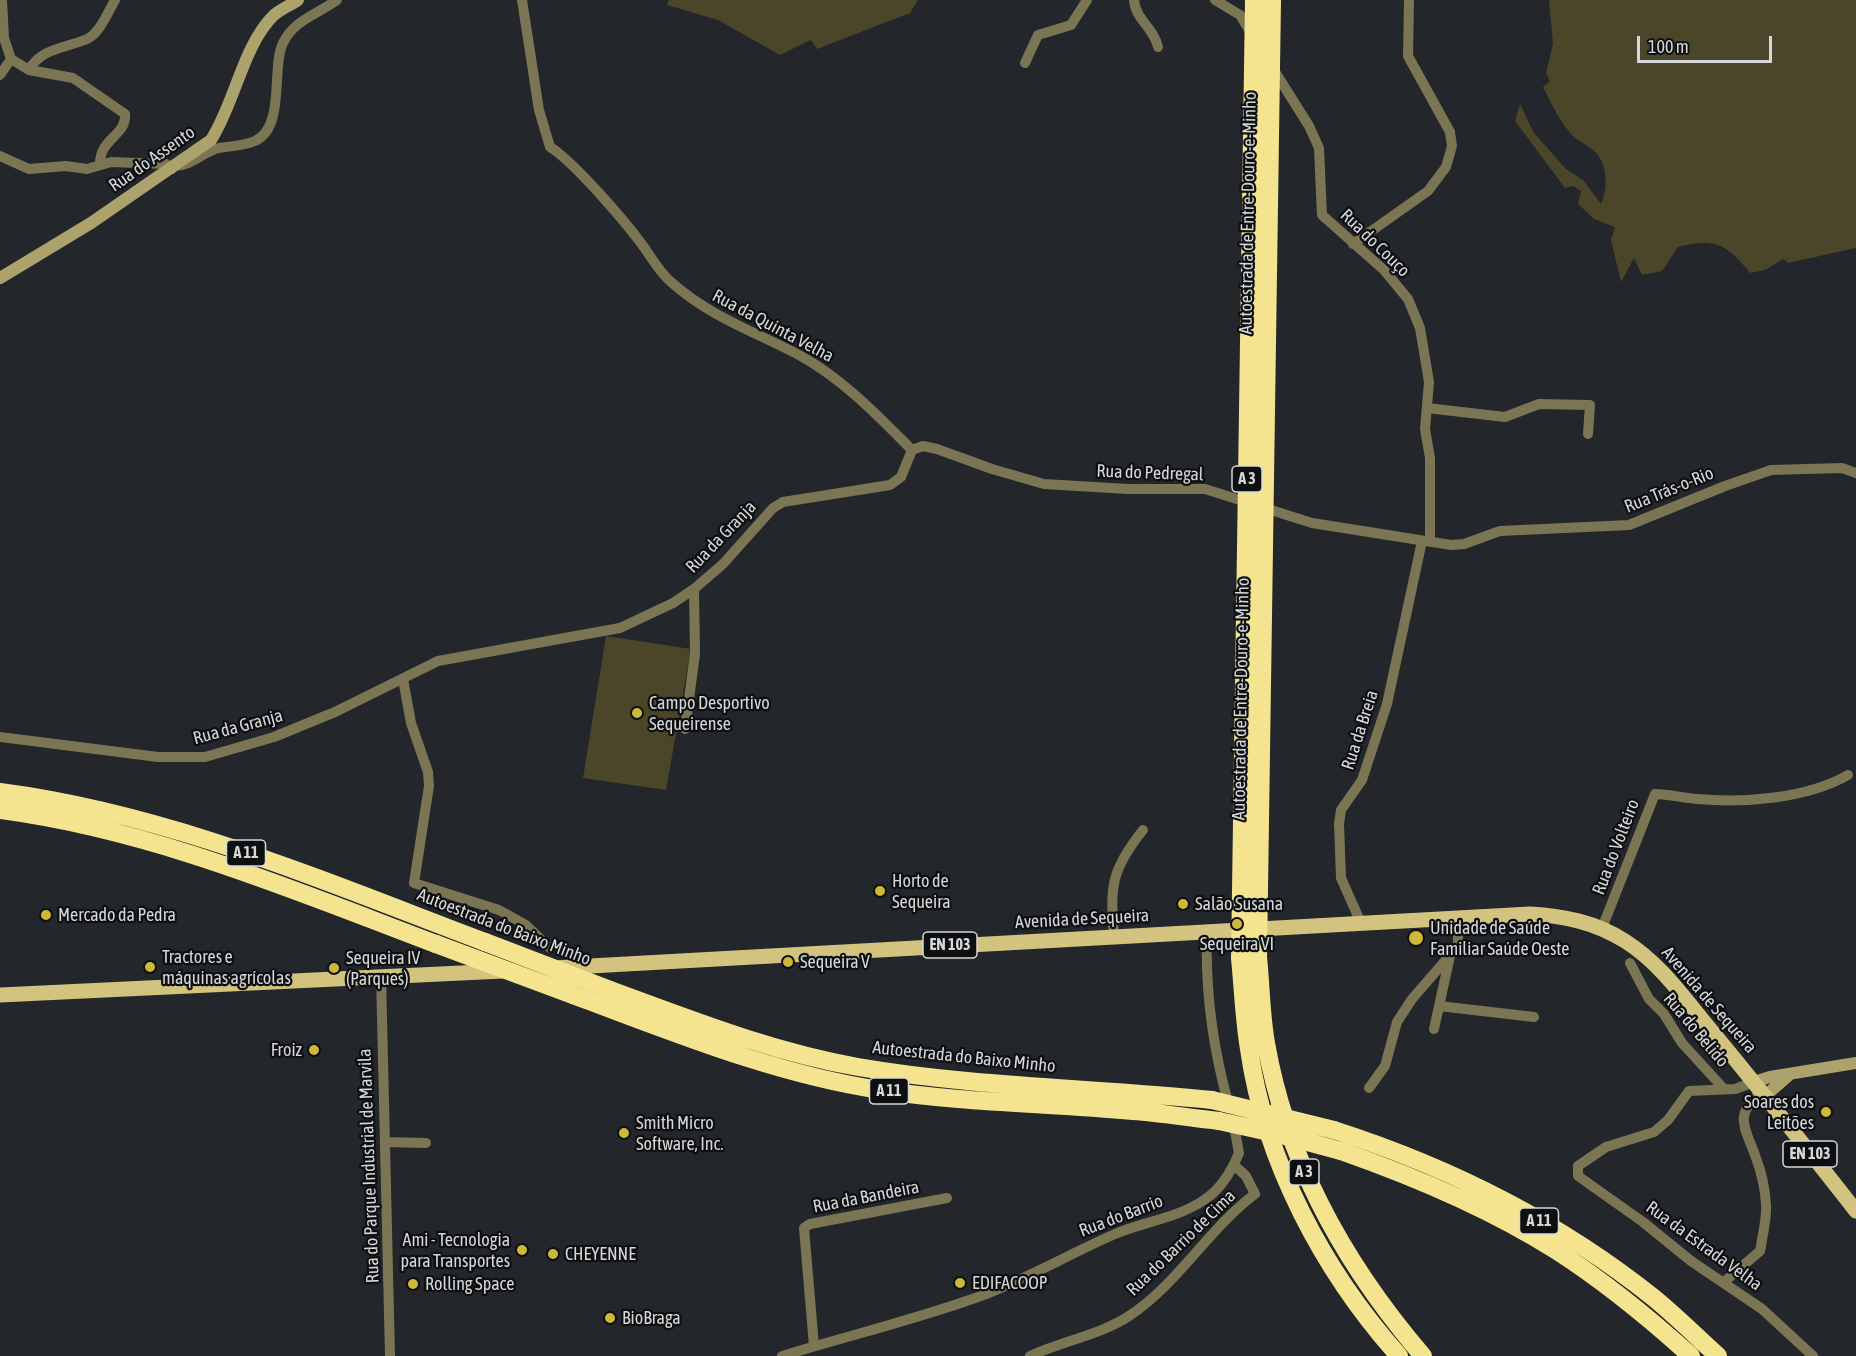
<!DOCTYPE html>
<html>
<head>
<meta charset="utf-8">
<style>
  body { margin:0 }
  #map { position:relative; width:1856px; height:1356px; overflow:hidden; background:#23262a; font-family:"Asap Condensed",sans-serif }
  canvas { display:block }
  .scale { position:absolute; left:1637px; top:36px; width:135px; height:27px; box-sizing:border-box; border:3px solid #d5d7d9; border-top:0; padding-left:8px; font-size:18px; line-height:21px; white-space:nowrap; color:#d5d7d9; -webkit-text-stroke:4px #0e0f11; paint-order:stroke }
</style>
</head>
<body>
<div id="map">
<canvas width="1856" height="1356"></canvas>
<div class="scale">100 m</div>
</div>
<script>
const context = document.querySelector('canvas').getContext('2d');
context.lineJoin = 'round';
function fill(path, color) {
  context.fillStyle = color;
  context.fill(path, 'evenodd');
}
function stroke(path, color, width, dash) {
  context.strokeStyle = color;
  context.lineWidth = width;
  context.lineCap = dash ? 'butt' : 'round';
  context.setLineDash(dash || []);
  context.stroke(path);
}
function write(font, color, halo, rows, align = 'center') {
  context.font = font + ' "Asap Condensed",sans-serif';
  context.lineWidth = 4.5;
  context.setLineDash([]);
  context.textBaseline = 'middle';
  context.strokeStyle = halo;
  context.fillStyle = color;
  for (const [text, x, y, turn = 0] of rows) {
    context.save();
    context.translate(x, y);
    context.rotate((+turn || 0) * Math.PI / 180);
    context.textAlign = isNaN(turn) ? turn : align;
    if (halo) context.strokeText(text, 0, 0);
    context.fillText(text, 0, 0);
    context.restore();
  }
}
const green = new Path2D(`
  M669,0H918L910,13L817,49L811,40L780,55L718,20L667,5Z
  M1549,0H1856V248L1788,263L1783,259L1765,270L1750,273C1727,244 1714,237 1678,247L1662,271L1642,275L1634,258L1621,282L1611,240L1615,227L1594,219L1578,204L1581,191L1573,186L1565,188L1515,121L1520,104L1534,133L1566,169L1583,180L1601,204C1608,188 1608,165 1595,152C1588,145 1579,142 1572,135C1559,121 1552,104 1543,87L1550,81L1546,73L1553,44Z
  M606,636L691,649L666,790L583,778Z`);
const street = new Path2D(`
  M2,0L4,38L11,59L29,70L73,78L125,114C127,136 99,138 100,165
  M522,0L539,110L550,147C573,161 623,219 641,243C650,255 659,272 671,282C710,317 756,332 801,356C844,380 878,416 912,450
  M1134,0C1135,19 1154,28 1158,47
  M1215,0L1240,15L1251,33
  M1025,63L1038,35L1071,25L1087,0
  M1272,67L1309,126L1319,148L1322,215L1384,270L1408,299L1420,328L1429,382L1425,429L1430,458V542
  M29,70C41,48 66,48 87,39C100,33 108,12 115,0
  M0,75L11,59
  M0,156L29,169L66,166L87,169L111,162L166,164L172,169
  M176,166C192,165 203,152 219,148C231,146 243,146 255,141C286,127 271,66 283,43C294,20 318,14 337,0
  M1353,244L1428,191L1446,167L1452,146L1450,132L1408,56L1409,0
  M1427,408L1505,417L1539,404L1590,405L1588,434
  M912,450L923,446L937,449L992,469L1044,484L1128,489H1205L1312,523L1451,545L1464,544L1500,531L1629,525L1725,486L1771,470L1842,468L1856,473
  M403,679L411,723L428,772L429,786L414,883L499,910L526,925L550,948
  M685,729L695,654L694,589
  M0,737L158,757H205L274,737L335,712L438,661L620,628L673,603L694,589L723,564L773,508L783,502L890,485L901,477L912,450
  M1361,923L1341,878L1339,824L1341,810L1362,780L1387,704L1422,541
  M1602,928L1655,794C1669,794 1683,798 1697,799C1744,803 1806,799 1848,775
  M1207,932C1205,991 1213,1049 1229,1106
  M1114,936C1110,886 1111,870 1143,830
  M1630,963L1649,999L1664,1014L1682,1043L1724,1089
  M381,975L390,1356
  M1439,1006L1534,1017
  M1434,1029L1450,956
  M1754,1082L1735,1089L1689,1091L1668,1120L1654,1132L1606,1147L1578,1166V1176L1643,1222L1691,1261L1762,1309L1813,1356
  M1369,1088L1385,1066L1397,1022L1412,999L1458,946V918
  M385,1142L426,1143
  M1724,1282L1760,1251L1761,1246C1763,1232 1767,1218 1766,1204C1765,1189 1761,1171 1756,1158C1747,1130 1731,1116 1762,1091
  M814,1346L804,1228L810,1224L947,1198
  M782,1356C847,1336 914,1320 978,1297C1025,1280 1069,1254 1115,1234C1143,1222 1178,1218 1204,1200C1220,1190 1232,1170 1239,1153L1233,1121
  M1030,1356C1062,1341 1100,1335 1129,1316C1179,1283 1208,1229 1255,1194L1246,1176L1234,1165`);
const secondary = new Path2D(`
  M0,278L91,223L211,140C235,103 243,45 274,15C281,9 291,5 298,0
  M1754,1082L1770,1077L1856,1063
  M1765,1096L1788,1076`);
const primary = new Path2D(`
  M554,968L1530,914C1564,916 1595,922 1625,941C1660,963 1684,998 1710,1029C1760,1089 1808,1150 1856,1211
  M0,995L503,971`);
const highway = new Path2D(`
  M0,792C169,814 326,882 485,942
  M0,810C152,830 293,890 436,944
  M1258,957C1261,986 1261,1015 1266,1043C1287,1163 1345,1265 1423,1356
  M1240,958C1243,988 1244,1019 1249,1049C1265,1162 1324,1272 1399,1356
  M610,990C692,1020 772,1052 858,1067C975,1087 1094,1088 1212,1100
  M573,995C673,1032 774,1074 880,1090C964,1103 1049,1103 1133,1111C1162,1113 1190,1118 1219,1121
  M1334,1130C1449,1167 1559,1222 1654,1298C1676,1316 1697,1337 1718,1356
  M1341,1151C1415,1177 1491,1209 1557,1251C1605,1282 1649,1318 1691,1356`);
const highwayBridge = new Path2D(`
  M485,942L610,990
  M436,944L573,995
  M1258,957L1272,0
  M1240,958L1254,0
  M1212,1100L1334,1130
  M1219,1121L1278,1134L1341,1151`);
const markers = [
  [637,713,6,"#cfb837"],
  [880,891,6,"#cfb837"],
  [1183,904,6,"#cfb837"],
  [46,915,6,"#cfb837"],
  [1237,924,6,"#cfb837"],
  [1416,938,8,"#cfb837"],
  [788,962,6,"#cfb837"],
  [150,967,6,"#cfb837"],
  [334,968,6,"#cfb837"],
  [314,1050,6,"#cfb837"],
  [1826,1112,6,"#cfb837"],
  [624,1133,6,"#cfb837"],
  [522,1250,6,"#cfb837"],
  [553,1254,6,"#cfb837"],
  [960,1283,6,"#cfb837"],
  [413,1284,6,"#cfb837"],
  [610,1318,6,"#cfb837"]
];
const shields = [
  [1247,479,30],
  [246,853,39],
  [950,945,54],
  [889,1091,39],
  [1810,1154,54],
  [1304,1172,30],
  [1539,1221,39]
];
const shieldNames = [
  ["A 3",1247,479],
  ["A 11",246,853],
  ["EN 103",950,945],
  ["A 11",889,1091],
  ["EN 103",1810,1154],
  ["A 3",1304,1172],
  ["A 11",1539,1221]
];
const streetNames = [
  ["Rua do Assento",152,159,-35],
  ["Autoestrada de Entre-Douro-e-Minho",1248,213,-89],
  ["Rua do Couço",1375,243,44],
  ["Rua da Quinta Velha",773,326,28],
  ["Rua do Pedregal",1150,473,2],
  ["Rua Trás-o-Rio",1669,490,-22],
  ["Rua da Granja",721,537,-46],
  ["Autoestrada de Entre-Douro-e-Minho",1241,699,-89],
  ["Rua da Granja",238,727,-15],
  ["Rua da Breia",1360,730,-72],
  ["Rua do Volteiro",1616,847,-69],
  ["Avenida de Sequeira",1082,919,-3],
  ["Autoestrada do Baixo Minho",504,927,21],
  ["Avenida de Sequeira",1709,1000,49],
  ["Rua do Belido",1696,1030,50],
  ["Autoestrada do Baixo Minho",964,1057,6],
  ["Rua do Parque Industrial de Marvila",369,1166,-92],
  ["Rua da Bandeira",866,1197,-11],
  ["Rua do Barrio",1121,1216,-21],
  ["Rua do Barrio de Cima",1181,1243,-44],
  ["Rua da Estrada Velha",1704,1246,36]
];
const poiNames = [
  ["Campo Desportivo",649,703],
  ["Sequeirense",649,724],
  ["Horto de",892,881],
  ["Sequeira",892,902],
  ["Salão Susana",1195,904],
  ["Mercado da Pedra",58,915],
  ["Unidade de Saúde",1430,928],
  ["Familiar Saúde Oeste",1430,949],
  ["Sequeira VI",1237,944,"center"],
  ["Tractores e",162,957],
  ["máquinas agrícolas",162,978],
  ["Sequeira IV",346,958],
  ["(Parques)",346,979],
  ["Sequeira V",800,962],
  ["Froiz",302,1050,"right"],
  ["Soares dos",1814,1102,"right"],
  ["Leitões",1814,1123,"right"],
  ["Smith Micro",636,1123],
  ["Software, Inc.",636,1144],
  ["Ami - Tecnologia",510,1240,"right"],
  ["para Transportes",510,1261,"right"],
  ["CHEYENNE",565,1254],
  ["EDIFACOOP",972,1283],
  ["Rolling Space",425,1284],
  ["BioBraga",622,1318]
];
fill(green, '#4b452a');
stroke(street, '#7b7554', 10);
stroke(secondary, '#aca26c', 12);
stroke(primary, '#d2c47f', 15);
stroke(highway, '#f4e48f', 18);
stroke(highwayBridge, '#f4e48f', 18);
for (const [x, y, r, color] of markers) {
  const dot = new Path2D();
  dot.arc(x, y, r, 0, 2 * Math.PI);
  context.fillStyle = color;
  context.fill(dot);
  stroke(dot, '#0e0f11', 2);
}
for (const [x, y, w] of shields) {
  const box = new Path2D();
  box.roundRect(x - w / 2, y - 13, w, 26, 4.5);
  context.fillStyle = '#0e0f11';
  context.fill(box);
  stroke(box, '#d5d7d9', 1.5);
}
write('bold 16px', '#d5d7d9', null, shieldNames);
write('18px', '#d5d7d9', '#0e0f11', streetNames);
write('18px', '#d5d7d9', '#0e0f11', poiNames, 'left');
</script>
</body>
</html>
